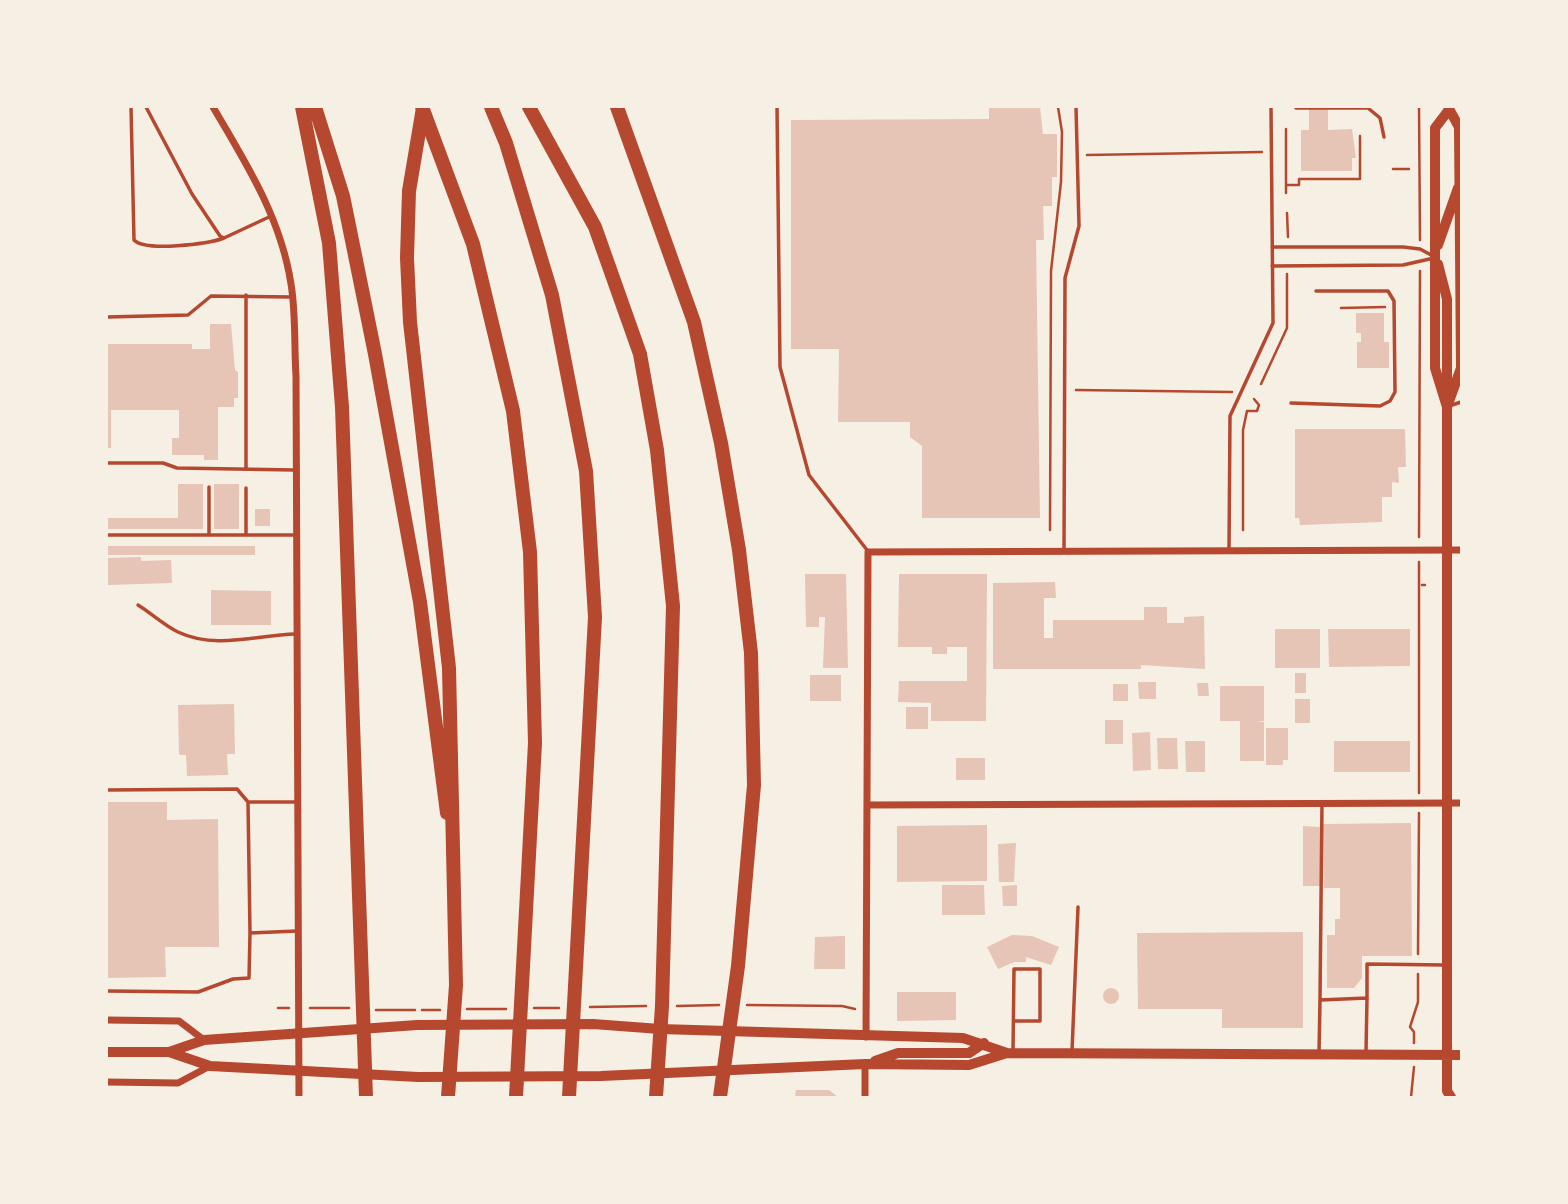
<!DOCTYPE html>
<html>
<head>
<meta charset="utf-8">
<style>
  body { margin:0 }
  #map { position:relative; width:1568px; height:1204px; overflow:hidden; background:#f6efe4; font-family:"Open Sans",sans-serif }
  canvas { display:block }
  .frame { position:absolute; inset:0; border:108px solid #f6efe4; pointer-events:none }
</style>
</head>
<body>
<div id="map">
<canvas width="1568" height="1204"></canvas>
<div class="frame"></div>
</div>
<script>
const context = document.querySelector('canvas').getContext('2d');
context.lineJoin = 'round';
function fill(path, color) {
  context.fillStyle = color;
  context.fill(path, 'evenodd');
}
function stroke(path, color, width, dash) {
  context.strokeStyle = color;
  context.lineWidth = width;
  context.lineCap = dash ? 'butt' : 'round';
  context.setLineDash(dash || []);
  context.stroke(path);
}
const building = new Path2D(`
  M989,107H1040L1043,134H1057V177H1052V206H1043L1044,240H1036L1040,518H922V446L910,437V422H838L839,349H791V120L989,119Z
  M1309,107H1328V130L1352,129L1356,158H1352V171H1301V130H1309Z
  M1356,313H1384V342H1389V368H1357V342H1361V333H1356Z
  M210,324H231L235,370L238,372V398H234V407H218V460H204V455H172V438H179V410H111V448H107V344H192V349H210Z
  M1295,429H1405L1406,467H1398L1399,483L1392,482V497H1382V522L1300,525L1299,518H1295Z
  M178,484H203V529H107V518H178Z
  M214,484H239V529H214Z
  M255,509H270V526H255Z
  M107,546H255V555H107Z
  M141,557V561L171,560L172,583L107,585V558Z
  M805,574H846L848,668H823L825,617H819V627H806Z
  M899,574H987L986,721H931V703L898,702L899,681H967V647H947V654H932V647H898Z
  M1055,582L1056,598H1044V638H1053V620H1144V607H1167V623H1184V617L1204,616L1205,669L1141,665V669H993V583Z
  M211,590L271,591V625H211Z
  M1275,629H1320V668H1275Z
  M1328,629H1410V666L1329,667Z
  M1295,673H1306V693H1295Z
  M810,675H841V701H810Z
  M1138,682H1156V699H1139Z
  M1197,683H1208L1209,696H1198Z
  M1113,684H1128V701H1113Z
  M1220,686H1264V721L1256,722H1264V761H1240V721H1220Z
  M1295,699H1310V723H1295Z
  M234,704L235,754H227L228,775L187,776L186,755H179L178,705Z
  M906,707H928V729H906Z
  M1105,720H1123V744H1105Z
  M1266,728H1288V760H1283V765H1266Z
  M1150,732L1151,770L1133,771L1132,733Z
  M1157,738H1177L1178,769H1158Z
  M1185,741H1205V772H1186Z
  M1334,741H1410V772H1334Z
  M956,758H985V780H956Z
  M107,802H167V820L218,819L219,947H165L166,977L107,978Z
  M1411,823L1412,956H1362V978L1354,988H1327V935H1335V919H1340V888H1324L1323,824Z
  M987,825V881L897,882V826Z
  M1303,826L1320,827V886H1303Z
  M1016,843L1014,882H999L998,844Z
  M942,885H984L985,915H942Z
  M1017,885V906H1003L1002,886Z
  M1303,932V1028H1222V1009H1138L1137,933Z
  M1012,935L1032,936L1059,947L1051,965L1026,957V962H1014L998,969L987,947Z
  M845,936V969H814L815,937Z
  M1103 996a8 8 0 1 1 16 0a8 8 0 1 1-16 0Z
  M897,992H956V1020L897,1021Z
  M796,1090H829L838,1097H795Z`);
const path = new Path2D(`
  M1419,107L1420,240
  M1286,129V193
  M1087,155L1262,152
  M1393,169H1409
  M1286,185H1299V179H1360V136
  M1287,213L1288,237
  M1341,308L1385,307
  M1261,384L1287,328V274
  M1076,390L1232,392
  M1050,530L1051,271L1061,182L1062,132L1058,107
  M1243,530V430L1247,411H1257L1259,405L1254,399
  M1419,537L1420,271
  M1419,562V793
  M1422,585H1425
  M1418,954L1419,813
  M747,1005L842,1006L855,1009
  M677,1006L719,1005
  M590,1007L646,1006
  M278,1008H289
  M310,1008H349
  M534,1008H559
  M467,1009H506
  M376,1010H415
  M422,1010H440
  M1414,1043V1032L1410,1027L1418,1002V974
  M1411,1097L1414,1067`);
const service = new Path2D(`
  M131,107L134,240C145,252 208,244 224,238
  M146,107L192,194L220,236L224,238L269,217
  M777,107L780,367L809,475L867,550
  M1296,108H1368L1380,118L1384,137
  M1272,247H1403L1420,249L1433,256
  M1272,266L1403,265L1434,258
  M246,295V468
  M107,317L188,315L211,296L292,297
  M1291,403L1380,406L1390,401L1395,392L1394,301L1388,291H1316
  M1449,406L1461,402
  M107,463H163L177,468L294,470
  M209,487V535
  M107,535H295
  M246,535V488
  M1064,550L1065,278L1079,226L1076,107
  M1229,551L1230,416L1273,323L1271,107
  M138,605C151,613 165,626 178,632C216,650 257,635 295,634
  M107,790L237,789L248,802
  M297,802H248L250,933L297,931
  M107,991L198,992L233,979L249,978L250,933
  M1320,1000L1322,803
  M1013,1051L1014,969H1040V1021H1014
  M1072,1051L1078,907
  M1366,1052L1367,998
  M1319,1053L1320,1000L1367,998V964L1445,965`);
const minor = new Path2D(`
  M213,107C246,163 281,218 291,284C296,313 294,345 296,376L299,1097
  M867,805L1461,803
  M107,1020L179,1021L204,1040
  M866,1037L868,552L1461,550
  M107,1082L178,1083L210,1066
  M865,1097V1064`);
const secondary = new Path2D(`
  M1448,111L1435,128V368L1447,407V1091L1451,1097
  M1438,245L1458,188
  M1438,264L1447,299V393
  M1447,407L1461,368L1459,127L1448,107
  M107,1052H169L204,1040L417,1025L593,1024L660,1029L963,1038L1007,1053
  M169,1052L210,1066L418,1077L601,1076L865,1064L969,1065L1007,1053L1461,1055
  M875,1061L898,1053H969L984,1043`);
const motorway = new Path2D(`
  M302,107L329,243L342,407L366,1097
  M315,107L343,196L375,354L420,602L447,813
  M422,107L473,244L513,411L530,552L535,743L516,1097
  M491,107L506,143L552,295L586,471L595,617L569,1097
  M529,107L595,227L640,354L657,450L673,606L662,1006L656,1097
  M617,107L694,322L721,443L739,550L751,653L754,785L738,966L720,1097
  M423,108L409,191L407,258L410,322L449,668L456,985L448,1097`);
fill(building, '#e6c5b7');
stroke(path, '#b5482f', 2.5);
stroke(service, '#b5482f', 3.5);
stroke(minor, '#b5482f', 7);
stroke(secondary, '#b5482f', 10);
stroke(motorway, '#b5482f', 14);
</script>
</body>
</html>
